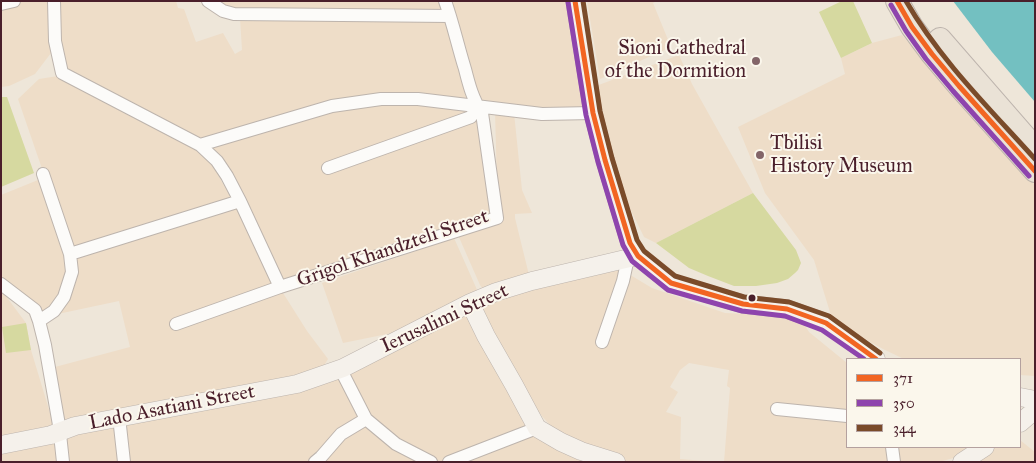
<!DOCTYPE html>
<html>
<head>
<meta charset="utf-8">
<style>
  body { margin:0 }
  #map { position:relative; width:1036px; height:463px; overflow:hidden; background:#eee6d9; font-family:"IM FELL Great Primer",serif }
  canvas { display:block }
  .frame { position:absolute; inset:0; border:2px solid #4a1f2b; pointer-events:none }
  .legend { position:absolute; left:846px; top:358px; width:175px; height:90px; box-sizing:border-box; background:#fbf7ec; border:1px solid #b4a19f; margin:0; padding:6px 9px; list-style:none; font-size:15px; color:#4a1f2b }
  .legend li { display:flex; align-items:center; gap:10px; height:25px }
  .legend b { width:25px; border:1px solid #b4a19f }
</style>
</head>
<body>
<div id="map">
<canvas width="1036" height="463"></canvas>
<div class="frame"></div>
<ul class="legend">
<li><b style="height:6px;background:#f26522"></b>371</li>
<li><b style="height:6px;background:#8e44ad"></b>350</li>
<li><b style="height:6px;background:#7a4b2a"></b>344</li>
</ul>
</div>
<script>
const context = document.querySelector('canvas').getContext('2d');
context.lineJoin = 'round';
function fill(path, color) {
  context.fillStyle = color;
  context.fill(path, 'evenodd');
}
function stroke(path, color, width, dash) {
  context.strokeStyle = color;
  context.lineWidth = width;
  context.lineCap = dash ? 'butt' : 'round';
  context.setLineDash(dash || []);
  context.stroke(path);
}
function write(font, color, halo, rows, align = 'center') {
  context.font = font + ' "IM FELL Great Primer",serif';
  context.lineWidth = 4;
  context.setLineDash([]);
  context.textBaseline = 'middle';
  context.strokeStyle = halo;
  context.fillStyle = color;
  for (const [text, x, y, turn = 0] of rows) {
    context.save();
    context.translate(x, y);
    context.rotate((+turn || 0) * Math.PI / 180);
    context.textAlign = isNaN(turn) ? turn : align;
    if (halo) context.strokeText(text, 0, 0);
    context.fillText(text, 0, 0);
    context.restore();
  }
}
const built = new Path2D(`
  M1,1H50L51,53L35,74L9,86L1,87Z
  M59,1H176L178,8L184,9L196,42L223,33L235,54L242,50L240,18H448L465,91L467,103L401,95L206,140L178,128L67,72L59,41Z
  M211,1H441L445,14L233,13Z
  M446,1H573L588,110H560L488,104L480,98Z
  M587,1H657L653,3L671,47L600,79Z
  M902,35L993,142L1035,185V376L1020,375V359H904L883,349L833,322L814,260L765,193L738,127L845,74L841,58L872,43Z
  M679,55L692,84L753,193L656,243L644,237L614,176L596,86Z
  M58,76L207,155L232,200L70,250L18,99L39,79Z
  M400,101L486,112L494,216L282,283L205,146L347,107Z
  M495,111L514,113L522,190L532,213L515,214V218L529,275L485,292L480,285L458,235L498,220Z
  M38,180L67,253L69,271L52,308L37,317L2,291L26,323L31,350L53,423L51,430L1,439V195Z
  M239,202L278,285L307,331L328,359L322,369L75,425L64,420L55,367L130,347L119,301L53,315L73,254Z
  M454,238L478,292L397,332L343,343L322,283Z
  M606,269L622,270L652,288L725,313L799,316L809,332L847,363V447H973L957,457L939,462H724L730,388L727,386L729,370L689,363L680,370L670,387L678,392L666,412L681,417L680,459L717,462L623,461L555,431L535,408L477,308L531,286Z
  M471,313L527,413L611,462H1V447L345,371Z
  M1020,440L1035,452V462H967L994,447H1020Z`);
const green = new Path2D(`
  M842,1H853L872,43L841,58L819,12Z
  M1,97H7L34,173L1,187Z
  M753,193L796,250L801,263L798,270L795,273L788,279L777,283L756,286H734L708,276L689,268L656,243Z
  M26,323L31,350L6,353L2,327Z`);
const water = new Path2D(`
  M953,1H1035V102L992,52Z`);
const street = new Path2D(`
  M54,1L55,41L62,73L200,145L217,161L227,176L240,201L280,287
  M208,1L223,11L234,14L450,16
  M1,4L14,1
  M200,145L332,106L381,99H418L542,114L593,113
  M328,168L471,117L477,106
  M70,254L240,201
  M1,284L35,310L39,321L45,345L59,425L63,462
  M39,321L54,311L64,297L72,272L70,254L43,174
  M176,324L280,287L497,218L482,113C473,100 469,85 465,69C458,47 453,23 445,1
  M602,342L623,281L628,258
  M343,368V374L366,419L396,444L431,462
  M777,409L847,416
  M119,417L124,462
  M892,447L894,462
  M315,462L321,457L341,434L366,419
  M449,462L537,428`);
const secondary = new Path2D(`
  M575,1L593,113L605,160L630,243L638,256L671,283L743,304L787,309L826,323L876,359
  M470,303L486,336L514,385L537,428L561,442L581,451L616,462
  M1020,397L1035,400
  M1020,423L1035,410
  M1,445L51,435L75,426L297,384L343,368L470,303L496,292L532,281L638,256
  M962,462L985,447`);
const highway = new Path2D(`
  M897,1L912,27L932,54L959,86L1035,171
  M940,39L1035,148`);
const bus1 = new Path2D(`
  M575,1L593,113L605,160L630,243L638,256L671,283L743,304L787,309L826,323L876,359
  M897,1L912,27L932,54L959,86L1035,171`);
const bus2 = new Path2D(`
  M568,2L586,115L598,162L623,245L632,261L668,290L742,311L785,316L822,330L864,359
  M891,5L906,31L926,59L953,91L1029,176`);
const bus3 = new Path2D(`
  M583,1L600,111L612,158L637,240L644,251L675,276L744,297L789,302L829,316L880,353
  M906,1C940,60 990,109 1035,159`);
const markers = [
  [756,61,5,"#836568"],
  [760,155,5,"#836568"],
  [752,298,4.5,"#4a1f2b"]
];
const poiNames = [
  ["Sioni Cathedral",746,49],
  ["of the Dormition",746,72],
  ["Tbilisi",770,144,"left"],
  ["History Museum",770,167,"left"]
];
const streetNames = [
  ["Grigol Khandzteli Street",393,249,-19],
  ["Ierusalimi Street",445,319,-25],
  ["Lado Asatiani Street",172,408,-11]
];
fill(built, '#eeddc8');
fill(green, '#d6d9a0');
fill(water, '#73c0c1');
stroke(street, '#bdb4ad', 14);
stroke(secondary, '#bdb4ad', 19);
stroke(highway, '#bdb4ad', 24);
stroke(street, '#fcfbf9', 12);
stroke(secondary, '#f5f1eb', 18);
stroke(highway, '#eae2d6', 22);
stroke(bus1, '#f26522', 5);
stroke(bus2, '#8e44ad', 5);
stroke(bus3, '#7a4b2a', 5);
for (const [x, y, r, color] of markers) {
  const dot = new Path2D();
  dot.arc(x, y, r, 0, 2 * Math.PI);
  context.fillStyle = color;
  context.fill(dot);
  stroke(dot, '#fbf7ec', 2);
}
write('20px', '#4a1f2b', '#fbf7ec', poiNames, 'right');
write('20px', '#4a1f2b', '#fbf7ec', streetNames);
</script>
</body>
</html>
